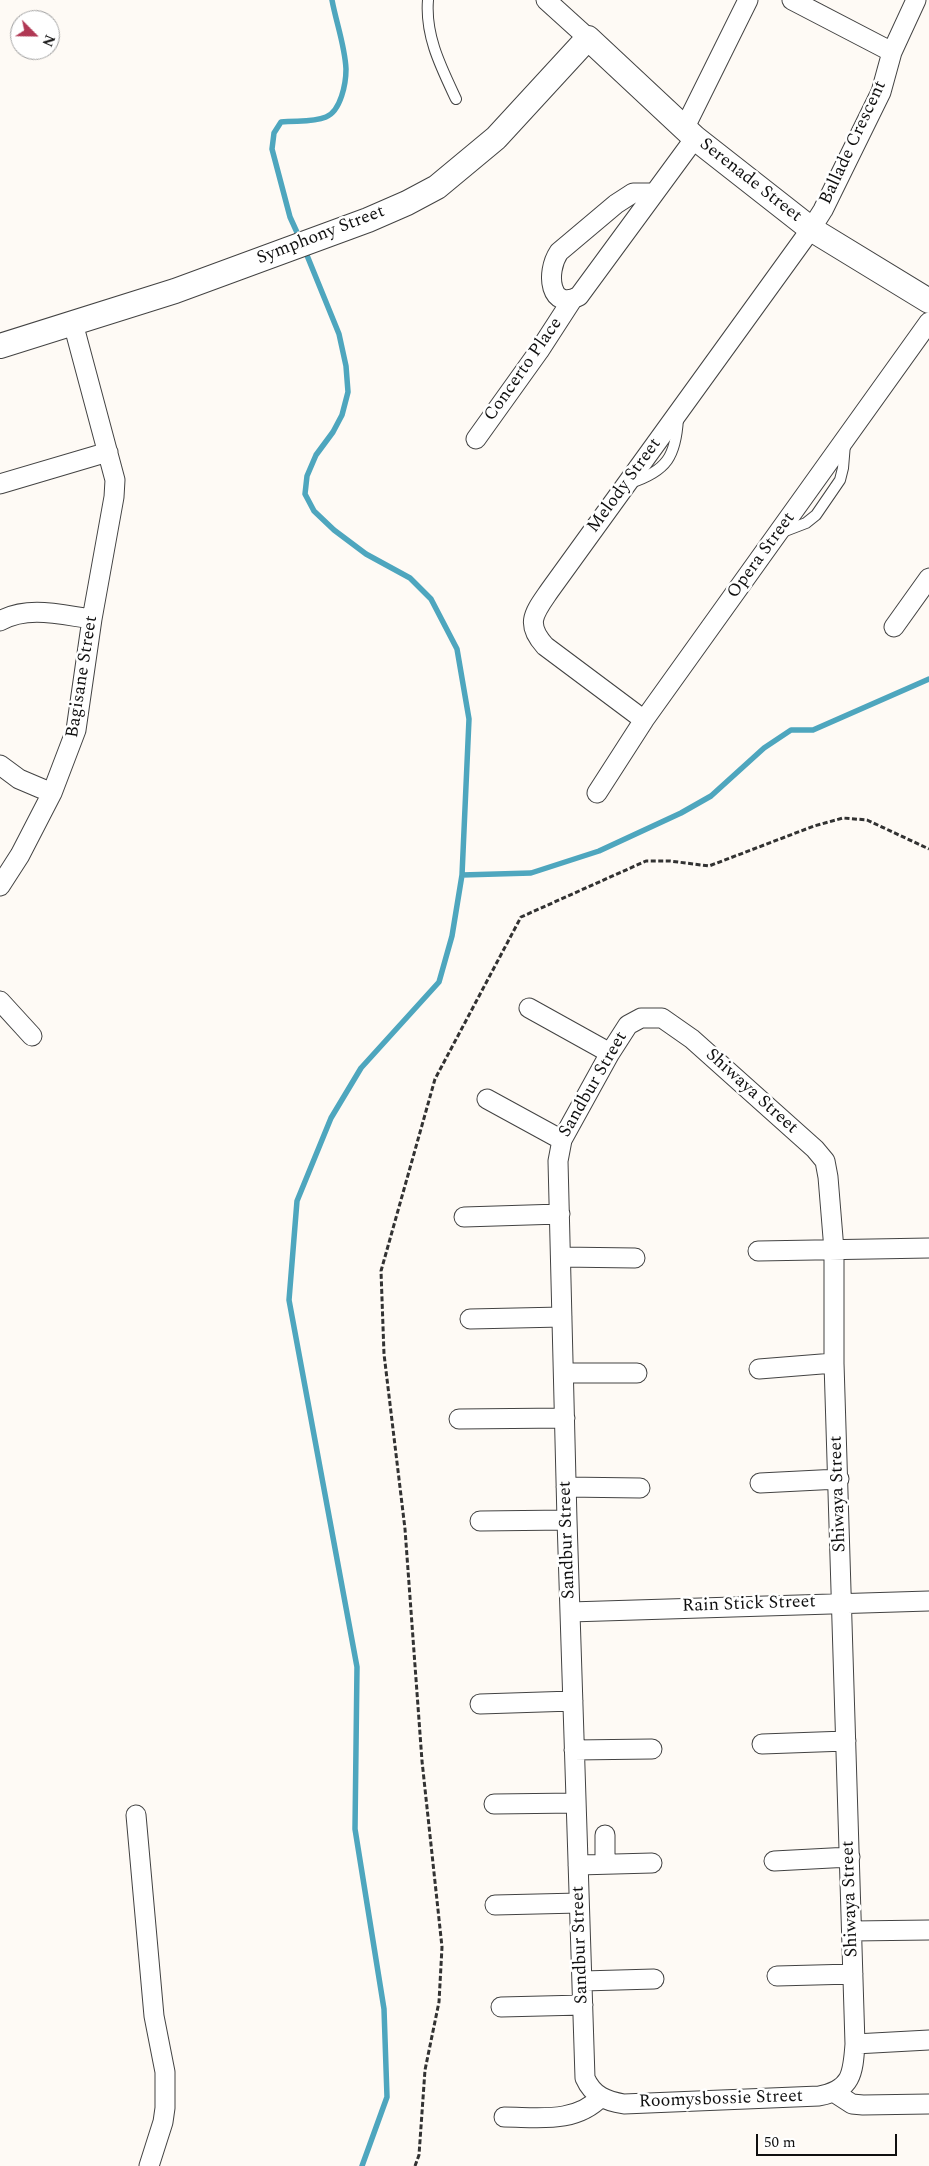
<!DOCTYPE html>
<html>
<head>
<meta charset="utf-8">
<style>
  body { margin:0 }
  #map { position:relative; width:929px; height:2166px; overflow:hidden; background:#fefaf5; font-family:Spectral,serif }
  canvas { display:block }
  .north { position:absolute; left:10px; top:10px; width:50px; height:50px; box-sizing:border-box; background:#fff; border:1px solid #9f9f9f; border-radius:50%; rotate:113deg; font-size:14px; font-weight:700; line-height:20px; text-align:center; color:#101010 }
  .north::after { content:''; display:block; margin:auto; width:18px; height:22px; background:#b03854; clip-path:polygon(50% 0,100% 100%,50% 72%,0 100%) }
  .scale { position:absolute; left:756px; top:2134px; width:141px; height:22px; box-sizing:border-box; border:2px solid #101010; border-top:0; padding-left:6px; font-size:15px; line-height:18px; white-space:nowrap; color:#101010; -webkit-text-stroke:4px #fff; paint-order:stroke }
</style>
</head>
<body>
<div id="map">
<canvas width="929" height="2166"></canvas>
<div class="north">N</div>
<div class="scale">50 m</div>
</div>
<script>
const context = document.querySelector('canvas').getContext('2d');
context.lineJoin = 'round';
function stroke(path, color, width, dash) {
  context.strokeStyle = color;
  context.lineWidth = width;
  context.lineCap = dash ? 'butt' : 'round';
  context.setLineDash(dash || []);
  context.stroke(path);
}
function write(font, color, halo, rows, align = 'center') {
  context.font = font + ' Spectral,serif';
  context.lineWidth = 5;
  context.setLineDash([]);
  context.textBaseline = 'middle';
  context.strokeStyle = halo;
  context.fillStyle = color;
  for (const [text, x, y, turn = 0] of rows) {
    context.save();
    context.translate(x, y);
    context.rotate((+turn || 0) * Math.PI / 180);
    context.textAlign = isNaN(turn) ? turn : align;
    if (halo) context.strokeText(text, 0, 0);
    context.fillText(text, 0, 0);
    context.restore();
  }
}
const stream = new Path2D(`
  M300,239L290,217L272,149L274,133L281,122C296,120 312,123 326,117C341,111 346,83 346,69C345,46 336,22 332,0
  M304,248L339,334L346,366L348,392L342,415L333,432L316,455L307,476L305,494L314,511L334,530L366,554L410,578L431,599L457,649L469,719L462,875L452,936L439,982L361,1068L331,1118L297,1201L289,1300L357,1667L355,1829L384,2009L387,2097L362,2166
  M462,875L531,873L599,851L681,813L711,796L764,748L791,730H813L929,679`);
const path = new Path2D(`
  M415,2166L419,2155L425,2070L439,2002L442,1947L422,1761L405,1529L384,1354L381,1271L435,1079L521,917L646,861H670L709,866L814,826L843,818L867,820L929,849`);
const service = new Path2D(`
  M428,0C425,36 441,67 456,99
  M630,483C667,471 676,456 678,418
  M780,533L806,523L816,515L840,480L843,468L845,444`);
const minor = new Path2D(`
  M546,0L588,38
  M792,0L892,52
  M684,129L748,0
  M654,193H633L616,204L559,252C545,273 550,312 579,296L695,138
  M476,439L539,351L572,300
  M0,484L108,452
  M0,621C28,605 62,615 92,619
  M894,627L929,578
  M644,720L545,646C524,623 535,612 550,590L811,229L823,210L881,92L892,52L916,0
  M0,765L19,779L52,793
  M597,793L644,720L929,322
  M0,886L20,855L52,793L76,730L92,619L114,497L115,480L73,323
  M0,1001L32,1036
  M529,1008L610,1053
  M641,1018H662L692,1039L815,1149L825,1161L828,1177L834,1250V1363L855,2044C853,2073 852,2090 819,2096L624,2104C606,2101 593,2096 585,2078L567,1520L558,1161L562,1140L610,1053L628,1025Z
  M487,1099L562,1140
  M464,1217L560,1214
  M758,1251L929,1248
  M561,1257L635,1258
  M470,1319L562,1317
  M759,1369L834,1363
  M564,1373H637
  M459,1419L565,1418
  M760,1483L839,1479
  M566,1487L640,1488
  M480,1521L567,1520
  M570,1612L929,1601
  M480,1704L573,1701
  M762,1744L846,1741
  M574,1750L652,1749
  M494,1804L576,1803
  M136,1815L154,2016L165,2072V2108L163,2122L149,2166
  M605,1835V1864
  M774,1861L850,1857
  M578,1865L652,1863
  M495,1905L579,1903
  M853,1931L929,1930
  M777,1976L853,1974
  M583,1981L654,1979
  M501,2007L583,2005
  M855,2044L929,2040
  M835,2093L852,2104L863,2105L929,2104
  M504,2117C538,2117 575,2124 601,2097`);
const tertiary = new Path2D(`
  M0,346L175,291L368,220L407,203L437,187L496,138L588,38L695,138L811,229L929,301`);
const streetNames = [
  ["Ballade Crescent",854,143,-65],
  ["Serenade Street",750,181,38],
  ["Symphony Street",321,236,-21],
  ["Concerto Place",524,370,-55],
  ["Melody Street",625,486,-54],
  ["Opera Street",762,556,-54],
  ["Bagisane Street",83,677,-81],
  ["Sandbur Street",594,1085,-60],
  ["Shiwaya Street",751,1092,42],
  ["Shiwaya Street",839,1494,-92],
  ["Sandbur Street",568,1540,-92],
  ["Rain Stick Street",749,1605,-2],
  ["Shiwaya Street",851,1899,-92],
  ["Sandbur Street",581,1945,-92],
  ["Roomysbossie Street",721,2100,-2]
];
stroke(stream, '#4ea6be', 5.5);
stroke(service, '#434343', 12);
stroke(minor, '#434343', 21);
stroke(tertiary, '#434343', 26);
stroke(path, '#323232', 3, [5, 2.5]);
stroke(service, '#fff', 10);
stroke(minor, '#fff', 19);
stroke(tertiary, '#fff', 24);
write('18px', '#101010', '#fff', streetNames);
</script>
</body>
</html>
